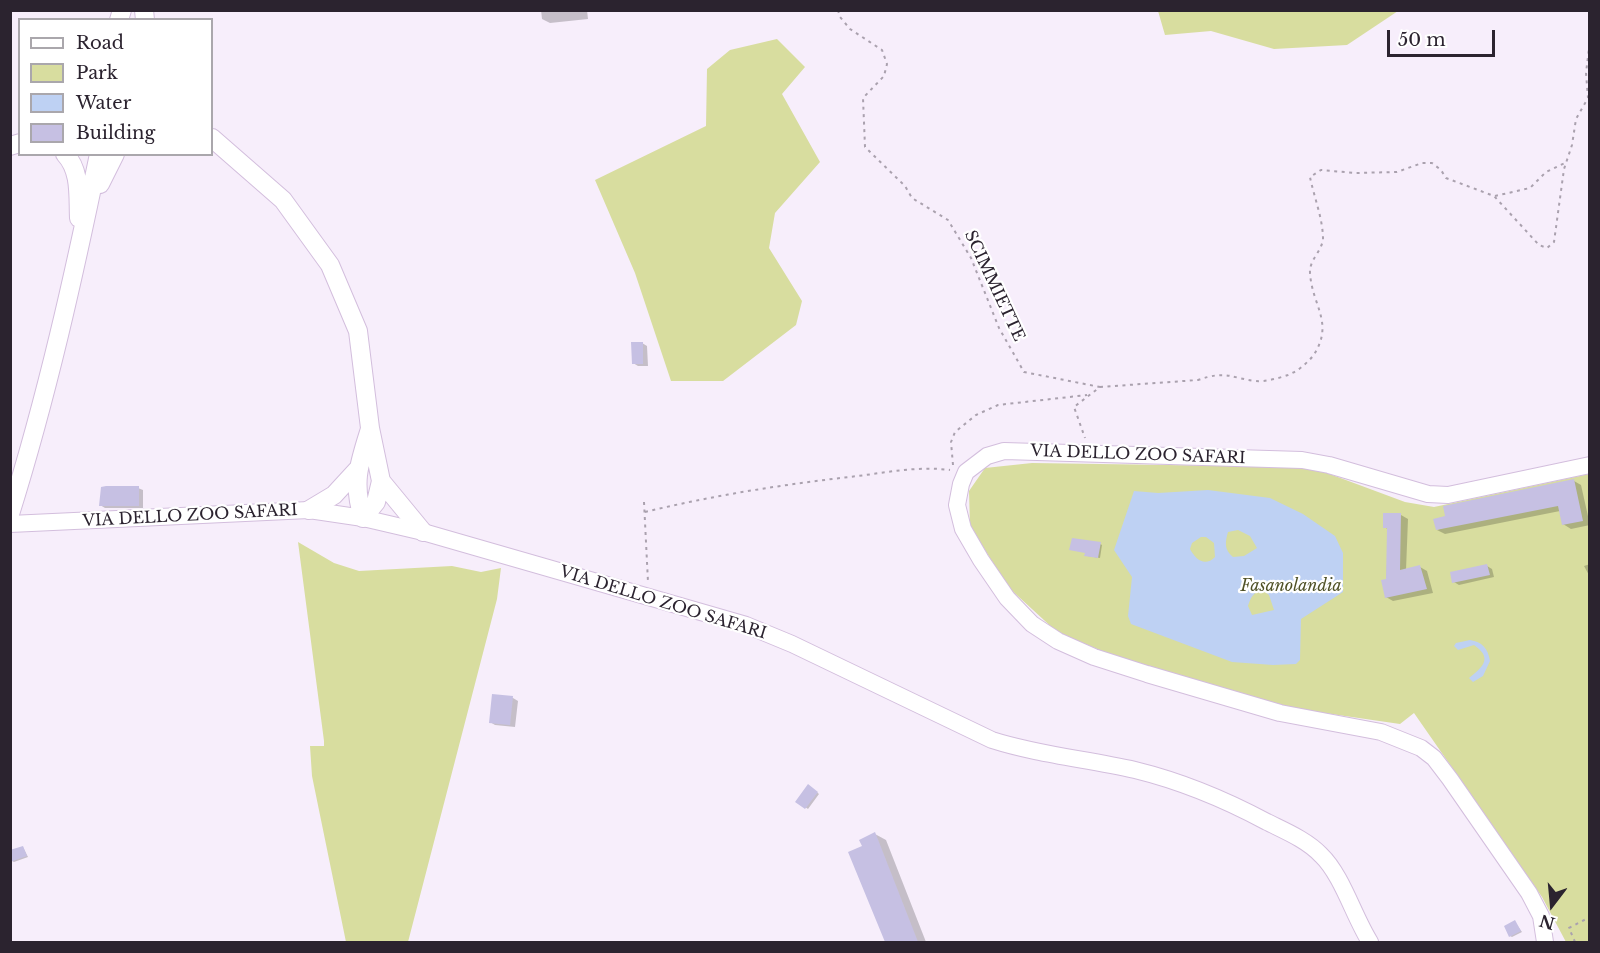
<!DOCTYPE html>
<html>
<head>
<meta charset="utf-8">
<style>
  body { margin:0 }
  #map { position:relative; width:1600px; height:953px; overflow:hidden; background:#f7eefb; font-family:"Libre Baskerville",serif }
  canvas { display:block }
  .frame { position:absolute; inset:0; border:12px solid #2b232f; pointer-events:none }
  .legend { position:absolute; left:18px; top:18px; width:195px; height:138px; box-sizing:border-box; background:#fff; border:2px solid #aaa7ac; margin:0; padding:8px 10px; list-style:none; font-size:18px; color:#2b232f }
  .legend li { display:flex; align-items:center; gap:12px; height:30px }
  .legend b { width:30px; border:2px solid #aaa7ac }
  .north { position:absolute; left:1522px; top:875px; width:60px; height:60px; -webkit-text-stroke:4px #fff; paint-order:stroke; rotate:196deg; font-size:16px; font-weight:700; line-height:24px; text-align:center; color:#2b232f }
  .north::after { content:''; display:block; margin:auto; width:21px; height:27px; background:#2b232f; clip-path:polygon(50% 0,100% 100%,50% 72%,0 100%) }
  .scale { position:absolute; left:1387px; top:30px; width:108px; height:27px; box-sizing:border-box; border:3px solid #2b232f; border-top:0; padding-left:8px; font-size:18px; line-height:21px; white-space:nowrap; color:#2b232f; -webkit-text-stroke:4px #fff; paint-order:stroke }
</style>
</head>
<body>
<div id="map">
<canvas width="1600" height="953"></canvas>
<div class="frame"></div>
<ul class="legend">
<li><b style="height:8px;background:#fff"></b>Road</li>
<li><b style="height:16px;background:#d8dd9f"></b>Park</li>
<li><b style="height:16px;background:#bed1f3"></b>Water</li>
<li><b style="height:16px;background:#c6c0e3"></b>Building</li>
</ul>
<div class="north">N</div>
<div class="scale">50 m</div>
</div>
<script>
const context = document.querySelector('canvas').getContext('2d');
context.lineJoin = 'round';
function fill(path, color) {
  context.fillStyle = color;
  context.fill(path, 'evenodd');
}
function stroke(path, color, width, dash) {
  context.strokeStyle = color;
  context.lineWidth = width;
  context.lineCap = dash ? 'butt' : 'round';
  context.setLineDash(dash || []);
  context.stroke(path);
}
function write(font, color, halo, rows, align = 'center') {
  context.font = font + ' "Libre Baskerville",serif';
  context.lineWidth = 4.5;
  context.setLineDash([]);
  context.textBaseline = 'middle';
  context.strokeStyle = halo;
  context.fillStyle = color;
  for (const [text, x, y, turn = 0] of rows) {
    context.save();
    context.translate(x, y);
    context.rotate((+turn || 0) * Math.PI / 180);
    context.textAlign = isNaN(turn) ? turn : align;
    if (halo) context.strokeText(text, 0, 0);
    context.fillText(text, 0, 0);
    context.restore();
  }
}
const green = new Path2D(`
  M1158,11V10L1398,11L1347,45L1274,49L1211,31L1165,35Z
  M777,39L805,67L782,94L820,162L775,213L769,248L802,301L796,325L723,381H671L635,273L595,180L706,126L707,69L730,50Z
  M1032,463L1303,467L1327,473L1405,502L1434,507L1589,474V942H1566L1542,897L1414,713L1400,724L1276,706L1116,657L1057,632L1008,587L970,526L969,491L985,468Z
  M298,542L334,563L359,571L452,566L481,572L501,568L497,599L408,942H346L312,776L310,746H324V741Z`);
const water = new Path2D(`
  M1208,490L1270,498L1303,514L1335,536L1343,553V592L1301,619L1300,660L1296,664L1273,665L1232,662L1131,624L1128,616L1132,577L1114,550L1134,491L1158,493ZM1238,530L1250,536L1257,548L1244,556L1233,557C1224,550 1225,542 1228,532ZM1201,537H1206L1214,543L1215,557C1205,567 1196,560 1190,549L1192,543ZM1263,590L1269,595L1274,610L1252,615L1248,606C1251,597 1253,592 1263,590Z
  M1470,640C1482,642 1488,648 1490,661L1483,676L1473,682L1469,678C1483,667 1493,658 1474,645L1458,650L1454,646L1456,643Z`);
const shadow = new Path2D(`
  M541,10H587L588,19L550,23L542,19Z
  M642,343L647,346L648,366H638L633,363Z
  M1574,481L1581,485L1590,525L1571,529L1563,524L1560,511L1445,534L1437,530Z
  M138,488L143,490V508H105L100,505Z
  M1401,515L1408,519L1406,570L1420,567L1427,571L1433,593L1393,601L1386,597L1388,529L1384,527Z
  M1100,544L1102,545L1100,558L1088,556Z
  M1590,564V577L1584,566Z
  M1487,566L1492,569L1494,577L1459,585L1454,582Z
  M493,696L513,698L518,701L515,727L495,725L490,722Z
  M809,786L819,794L808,809L797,801Z
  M875,834L886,840L926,942H886L850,853L864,847Z
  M23,847L28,857L14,862L12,861Z
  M1515,922L1522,932L1512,937L1510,936Z`);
const building = new Path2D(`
  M631,342H643V364H632Z
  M1574,479L1583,521L1562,525L1558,506L1436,530L1433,519L1445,516L1443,506Z
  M106,486H139V506H99L101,487Z
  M1383,513H1401L1400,570L1420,565L1427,589L1385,598L1381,580L1386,579L1387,528H1383Z
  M1072,538L1101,542L1098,558L1084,556L1085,553L1069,550Z
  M1487,564L1490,575L1452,583L1450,572Z
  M492,694L513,696L510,725L489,723Z
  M808,784L818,792L805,809L795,802Z
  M875,832L918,942H885L848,852L862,846L859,840Z
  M23,846L27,856L10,862V850Z
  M1515,920L1521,931L1509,937L1504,926Z`);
const path = new Path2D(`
  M838,10L840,17L850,29L882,50L887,64L884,76L863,98L865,147L905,186L912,198L948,220L971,258L999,328L1024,372L1100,387L1074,407L1085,438
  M1495,196L1530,188L1546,172L1567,162
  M1100,387L1198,380C1227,370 1230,378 1256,381C1265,382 1279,378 1288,375C1298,371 1306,364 1313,356C1335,323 1312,306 1310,273C1309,260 1322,251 1323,239C1323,219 1314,197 1310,177L1321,170L1356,173L1397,172L1422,163H1432L1441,170L1446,178L1494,196L1539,245L1547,248L1554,242L1564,169L1572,145L1576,119L1588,98L1586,73L1590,40
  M953,465L951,442L955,432L976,415L998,405L1087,395
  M644,502L648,582
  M645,512C715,495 786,484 858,476C889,472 919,466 950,470
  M1575,942L1569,928L1590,917`);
const secondary = new Path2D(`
  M10,524L309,510L363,518L423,532L746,625L792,644L992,740C1039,755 1087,759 1135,770C1180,781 1226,800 1267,822C1285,831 1307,840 1321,855C1342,875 1354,917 1370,942
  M1545,942L1541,916L1529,893L1450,779L1434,758L1421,748L1381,732L1280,713L1147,674L1094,657L1058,641L1032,624L1007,598L981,560L963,529L957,505L961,484L966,472L987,456L1004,451L1302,460L1329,465L1428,494L1448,495L1590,465`);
const primary = new Path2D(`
  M144,10L145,20
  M119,20L122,10
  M212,138L283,200L330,265L358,331L370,428L381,481L423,532
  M10,146L20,143
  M65,154C81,171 78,196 79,218
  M100,184L115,154
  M309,510L334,495L357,470
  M10,514C47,396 74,275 99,154
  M363,518C352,482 359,464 370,429
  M363,518L376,502L381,481`);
const streetNames = [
  ["SCIMMIETTE",994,286,65],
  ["VIA DELLO ZOO SAFARI",1138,455,2],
  ["VIA DELLO ZOO SAFARI",190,516,-3],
  ["VIA DELLO ZOO SAFARI",663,603,17]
];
const parkNames = [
  ["Fasanolandia",1291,586]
];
fill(green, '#d8dd9f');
fill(water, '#bed1f3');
fill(shadow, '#0003');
fill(building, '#c6c0e3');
stroke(secondary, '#d3bedd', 18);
stroke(primary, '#d3bedd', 20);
stroke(path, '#aaa1ae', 2, [3, 4.5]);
stroke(secondary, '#fff', 16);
stroke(primary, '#fff', 18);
write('16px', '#2b232f', '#fff', streetNames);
write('italic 16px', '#4f5126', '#fff', parkNames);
</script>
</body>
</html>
